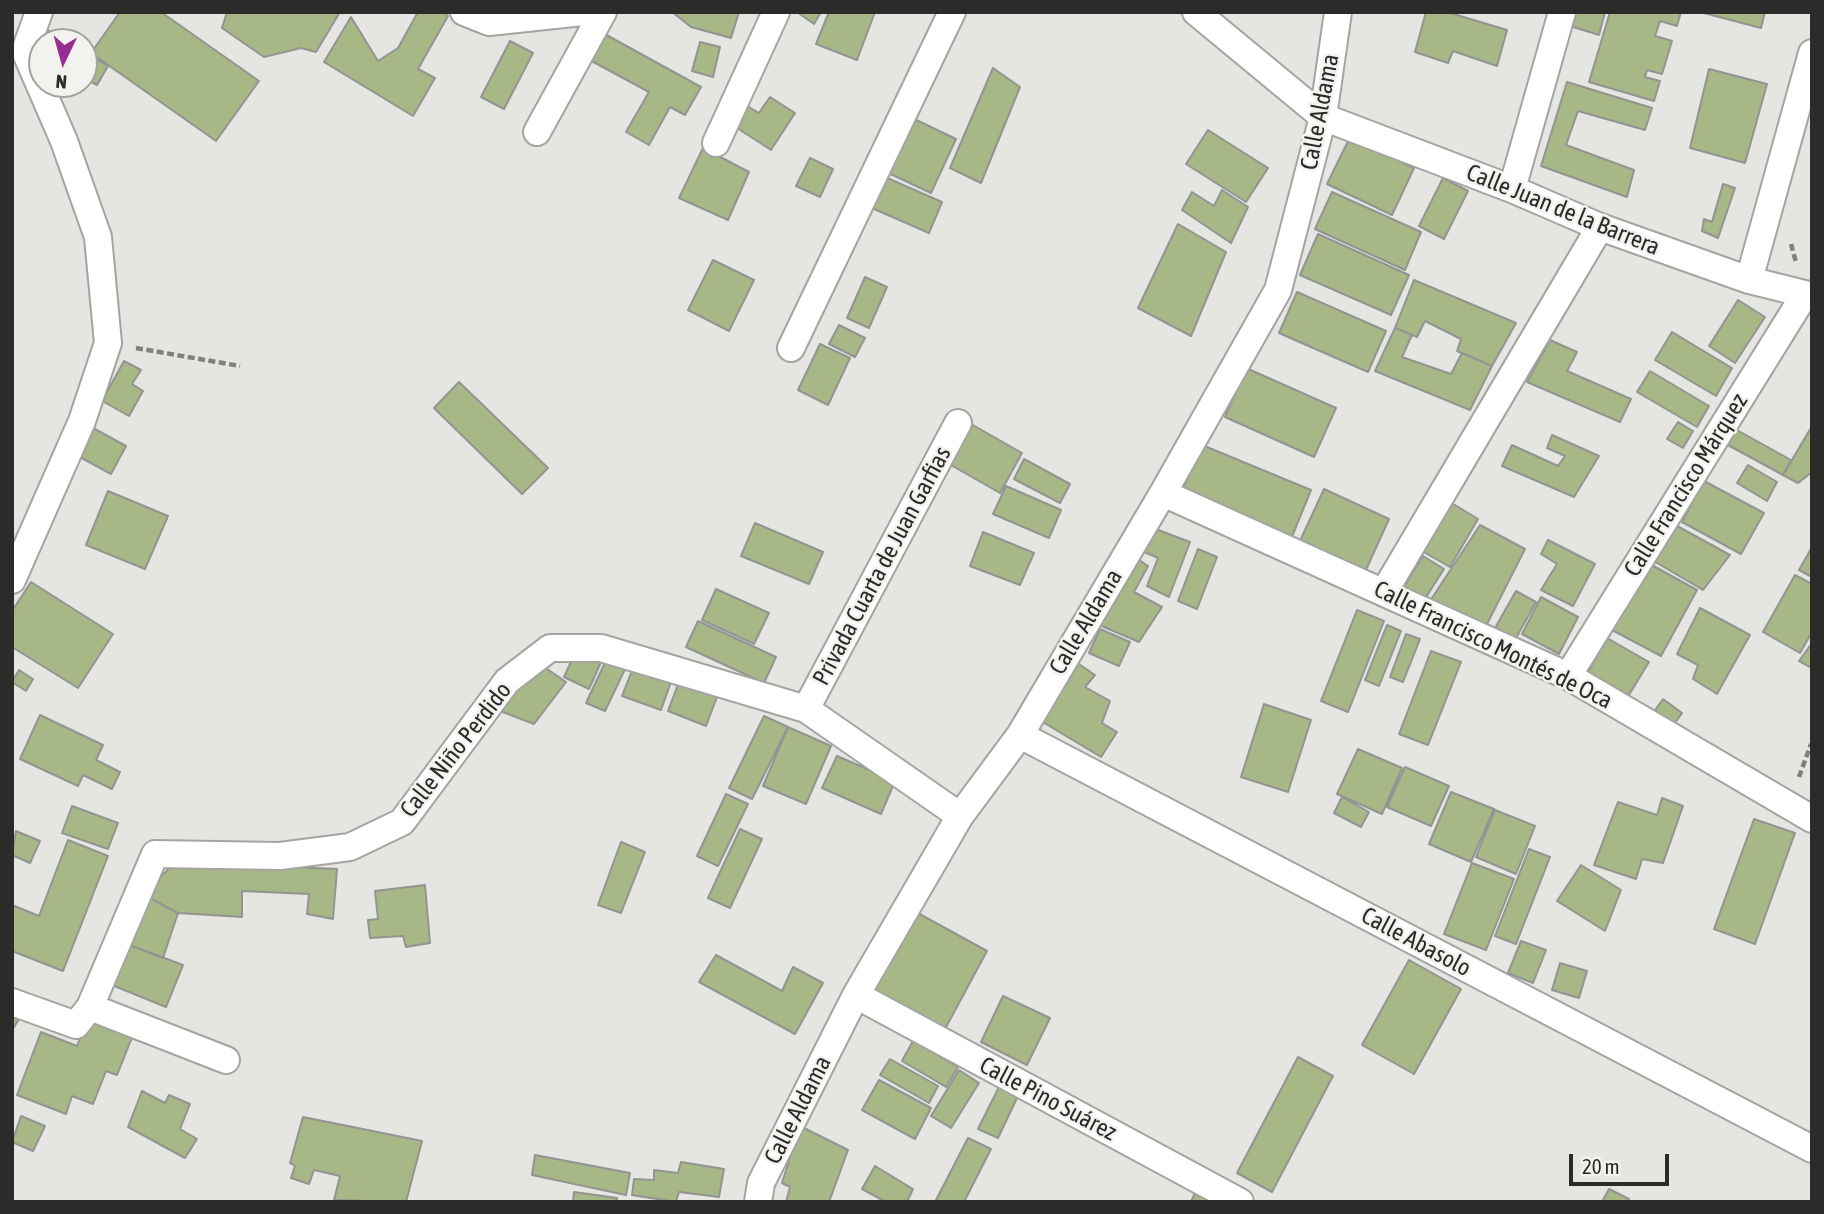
<!DOCTYPE html>
<html>
<head>
<meta charset="utf-8">
<style>
  body { margin:0 }
  #map { position:relative; width:1824px; height:1214px; overflow:hidden; background:#e5e6e2; font-family:"Asap Condensed",sans-serif }
  canvas { display:block }
  .frame { position:absolute; inset:0; border:14px solid #2b2c2a; pointer-events:none }
  .north { position:absolute; left:28px; top:28px; width:70px; height:70px; box-sizing:border-box; background:#f2f3ef; border:2px solid #a2a3a0; border-radius:50%; rotate:185deg; font-size:19px; font-weight:700; line-height:28px; text-align:center; color:#2b2c2a }
  .north::after { content:''; display:block; margin:auto; width:24px; height:32px; background:#972e91; clip-path:polygon(50% 0,100% 100%,50% 72%,0 100%) }
  .scale { position:absolute; left:1569px; top:1154px; width:100px; height:32px; box-sizing:border-box; border:4px solid #2b2c2a; border-top:0; padding-left:9px; font-size:21px; line-height:24px; white-space:nowrap; color:#2b2c2a; -webkit-text-stroke:5px #f2f3ef; paint-order:stroke }
</style>
</head>
<body>
<div id="map">
<canvas width="1824" height="1214"></canvas>
<div class="frame"></div>
<div class="north">N</div>
<div class="scale">20 m</div>
</div>
<script>
const context = document.querySelector('canvas').getContext('2d');
context.lineJoin = 'round';
function fill(path, color) {
  context.fillStyle = color;
  context.fill(path, 'evenodd');
}
function stroke(path, color, width, dash) {
  context.strokeStyle = color;
  context.lineWidth = width;
  context.lineCap = dash ? 'butt' : 'round';
  context.setLineDash(dash || []);
  context.stroke(path);
}
function write(font, color, halo, rows, align = 'center') {
  context.font = font + ' "Asap Condensed",sans-serif';
  context.lineWidth = 5;
  context.setLineDash([]);
  context.textBaseline = 'middle';
  context.strokeStyle = halo;
  context.fillStyle = color;
  for (const [text, x, y, turn = 0] of rows) {
    context.save();
    context.translate(x, y);
    context.rotate((+turn || 0) * Math.PI / 180);
    context.textAlign = isNaN(turn) ? turn : align;
    if (halo) context.strokeText(text, 0, 0);
    context.fillText(text, 0, 0);
    context.restore();
  }
}
const building = new Path2D(`
  M120,12H161L259,81L216,141L91,53Z
  M227,12H340L316,52L301,48L264,57L222,28Z
  M418,12H443L448,16L418,69L435,78L413,116L324,62L351,17L378,61L398,48Z
  M672,12H739L731,38L691,27Z
  M797,12H821L814,24Z
  M829,12H875L857,60L816,44Z
  M1426,12H1447L1507,30L1497,66L1453,51L1448,63L1415,52Z
  M1575,12H1605L1599,35L1570,26Z
  M1610,12H1681L1677,26L1660,21L1655,36L1672,41L1662,74L1647,70L1645,77L1660,81L1654,101L1589,82Z
  M1700,12H1765L1761,28Z
  M46,29L68,42H43Z
  M601,32L701,87L685,115L670,107L649,145L626,132L649,92L586,58Z
  M510,41L533,53L504,109L481,97Z
  M700,42L720,47L713,77L692,71Z
  M84,52L108,66L97,85L84,78Z
  M993,68L1020,87L981,183L950,168Z
  M1709,69L1767,84L1745,163L1690,148Z
  M1567,82L1652,108L1645,130L1578,111L1566,145L1634,170L1627,197L1541,166Z
  M770,97L795,113L771,150L734,126L747,106L759,113Z
  M908,116L956,139L931,193L882,170Z
  M1208,130L1268,168L1246,202L1186,164Z
  M1350,137L1414,168L1392,215L1327,184Z
  M703,148L749,172L728,220L679,198Z
  M810,158L833,169L820,197L796,186Z
  M878,174L942,202L929,233L865,205Z
  M1443,178L1468,191L1444,239L1419,226Z
  M1723,184L1735,188L1718,238L1702,231L1704,219L1712,222Z
  M1222,190L1248,207L1231,243L1182,210L1192,192L1214,206Z
  M1332,192L1421,232L1405,270L1315,229Z
  M1178,224L1226,252L1191,336L1138,308Z
  M1318,234L1409,275L1391,315L1300,275Z
  M713,260L754,280L729,331L688,310Z
  M865,277L887,287L869,328L847,318Z
  M1414,280L1516,323L1492,366L1457,351L1461,339L1425,321L1417,337L1395,328Z
  M1297,292L1386,331L1368,372L1279,333Z
  M1738,300L1765,317L1735,363L1709,346Z
  M839,325L865,338L855,357L829,344Z
  M1395,328L1412,335L1402,357L1451,374L1462,353L1492,366L1470,410L1375,371Z
  M1672,332L1732,368L1716,396L1655,360Z
  M1550,340L1577,352L1567,371L1631,399L1620,422L1527,382Z
  M820,344L850,358L828,405L798,390Z
  M124,361L141,370L132,384L143,391L129,416L102,401Z
  M1246,368L1336,408L1314,457L1225,417Z
  M1650,371L1709,406L1697,427L1637,392Z
  M459,382L548,468L522,494L434,408Z
  M964,420L1022,453L1000,493L942,460Z
  M1678,422L1693,431L1683,448L1667,439Z
  M1812,426V472L1798,483L1783,475Z
  M93,428L126,446L111,474L78,456Z
  M1735,429L1791,460L1783,475L1726,444Z
  M1552,435L1599,456L1574,497L1502,466L1512,445L1558,466L1565,456L1547,448Z
  M1202,445L1311,490L1289,544L1179,499Z
  M1024,459L1070,484L1060,503L1014,479Z
  M1748,465L1777,482L1767,501L1737,483Z
  M1704,481L1764,513L1741,554L1682,522Z
  M1006,486L1061,510L1049,538L993,514Z
  M1324,489L1389,519L1365,572L1299,543Z
  M108,491L168,516L145,569L86,545Z
  M1450,502L1478,519L1450,567L1422,551Z
  M755,523L823,552L809,584L741,556Z
  M1480,525L1525,549L1486,626L1430,601Z
  M1677,526L1730,555L1703,590L1652,560Z
  M1153,528L1190,542L1169,597L1147,586L1158,558L1142,551Z
  M983,532L1034,553L1020,585L970,566Z
  M1548,540L1595,564L1573,606L1541,590L1557,564L1541,554Z
  M1812,547V577L1799,570Z
  M1198,549L1217,557L1197,609L1178,601Z
  M1423,556L1444,569L1423,602L1402,590Z
  M1136,558L1148,566L1134,592L1162,607L1139,642L1097,624Z
  M1648,563L1697,590L1661,656L1612,630Z
  M1795,575L1812,584V632L1800,653L1763,632Z
  M31,582L113,634L78,688L12,647V611Z
  M716,589L769,613L754,644L702,620Z
  M1516,591L1536,602L1515,640L1495,628Z
  M1541,597L1578,617L1559,654L1522,634Z
  M1700,608L1750,635L1717,694L1693,679L1698,665L1677,654Z
  M1357,610L1384,621L1348,712L1321,701Z
  M698,621L776,657L764,683L686,647Z
  M1387,625L1401,631L1379,686L1365,680Z
  M1100,629L1130,642L1119,666L1089,653Z
  M1406,634L1420,639L1403,682L1390,677Z
  M1607,638L1649,662L1624,703L1584,679Z
  M1812,643V668L1799,661Z
  M576,651L601,662L589,689L564,677Z
  M1431,651L1461,662L1428,745L1399,734Z
  M609,654L628,663L605,711L586,703Z
  M537,662L566,682L534,724L495,709Z
  M1076,662L1095,675L1085,687L1110,701L1102,723L1117,732L1101,757L1041,721Z
  M633,668L671,682L661,710L622,696Z
  M19,670L33,679L26,691L12,682Z
  M679,682L717,697L706,726L668,711Z
  M1663,699L1682,713L1668,733L1648,720Z
  M1264,704L1311,720L1288,792L1241,777Z
  M40,715L103,745L96,760L120,772L112,789L83,775L78,786L20,759Z
  M764,716L788,727L752,799L729,788Z
  M788,727L831,746L806,804L763,786Z
  M1358,749L1402,768L1382,814L1337,794Z
  M837,756L895,781L881,814L822,788Z
  M1405,767L1449,786L1431,826L1387,807Z
  M1451,792L1494,809L1471,862L1429,844Z
  M726,794L748,804L718,866L697,856Z
  M1342,797L1369,812L1361,827L1334,813Z
  M1662,798L1683,806L1663,863L1642,859L1636,879L1594,865L1618,802L1657,815Z
  M72,806L118,823L108,849L62,833Z
  M1495,810L1535,826L1516,874L1476,857Z
  M1754,819L1795,833L1755,944L1714,929Z
  M740,829L762,839L730,908L708,898Z
  M16,831L40,841L30,863L12,855Z
  M68,840L108,856L63,971L12,951V905L39,916Z
  M621,842L645,852L621,913L598,905Z
  M1529,849L1550,857L1516,944L1495,936Z
  M176,862L337,869L333,919L307,914L309,894L242,891V917L178,913L142,894Z
  M1472,863L1514,879L1486,950L1444,934Z
  M1581,865L1621,890L1605,931L1557,901Z
  M425,885L430,943L406,947L403,936L370,938L368,920L378,919L375,891Z
  M142,894L178,913L163,958L124,943Z
  M914,911L987,951L945,1029L871,988Z
  M1521,941L1546,950L1533,983L1508,973Z
  M124,943L183,965L166,1007L107,983Z
  M716,955L782,991L793,967L823,983L795,1034L699,982Z
  M1409,960L1461,989L1414,1074L1362,1045Z
  M1560,963L1587,971L1579,998L1552,990Z
  M1003,996L1050,1018L1027,1065L981,1042Z
  M12,1013L20,1018L12,1030Z
  M88,1017L133,1035L117,1075L106,1071L93,1104L72,1096L66,1114L17,1095L41,1032L77,1046Z
  M913,1041L958,1067L946,1087L902,1061Z
  M1298,1057L1333,1076L1272,1192L1237,1173Z
  M890,1059L938,1086L929,1103L880,1075Z
  M959,1070L979,1083L951,1128L931,1116Z
  M879,1080L931,1108L915,1139L862,1110Z
  M999,1087L1018,1096L998,1138L978,1129Z
  M142,1091L165,1103L169,1095L190,1104L180,1129L197,1139L185,1158L128,1127Z
  M21,1116L45,1126L33,1151L12,1142Z
  M303,1117L422,1141L406,1202L334,1200L340,1176L314,1170L309,1184L291,1178L295,1166L290,1163Z
  M800,1126L848,1150L829,1202H786L790,1187L782,1183Z
  M968,1138L991,1149L964,1202H935Z
  M535,1155L630,1173L626,1195L532,1175Z
  M681,1162L724,1169L719,1197L679,1192L676,1202L632,1195L634,1179L654,1180V1170L678,1173Z
  M875,1166L913,1189L907,1202H886L862,1189Z
  M1197,1188L1223,1202H1191Z
  M1609,1189L1629,1199L1628,1202H1602Z
  M574,1192L617,1198V1202H573Z`);
const path = new Path2D(`
  M1791,244L1796,262
  M136,348L240,366
  M1799,777L1811,744`);
const minor = new Path2D(`
  M464,12L489,22L583,12
  M1196,12L1323,117L1512,189L1600,227L1749,280L1805,294
  M537,132L603,12
  M716,143L776,12
  M1512,189L1562,12
  M1749,280L1812,53
  M791,348L952,12
  M1163,493L1568,676L1812,819
  M12,580L82,421L108,343L98,237L64,141L25,51L39,12
  M1384,592L1600,227
  M1568,676L1805,294
  M806,709L958,423
  M1020,735L1812,1149
  M856,995L1240,1202
  M12,1002L76,1025L90,1007L155,854L280,856L350,847L402,822L507,681L550,648H601L806,709L960,816
  M90,1007L226,1060
  M758,1202L761,1183L856,995L960,816L1020,735L1163,493L1278,290L1323,117L1338,12`);
const streetNames = [
  ["Calle Aldama",1320,112,-79],
  ["Calle Juan de la Barrera",1563,210,22],
  ["Calle Francisco Márquez",1686,485,-58],
  ["Privada Cuarta de Juan Garfias",882,566,-62],
  ["Calle Aldama",1086,622,-59],
  ["Calle Francisco Montés de Oca",1493,645,26],
  ["Calle Niño Perdido",456,750,-52],
  ["Calle Abasolo",1416,942,28],
  ["Calle Pino Suárez",1048,1099,28],
  ["Calle Aldama",798,1110,-63]
];
fill(building, '#a7b786');
stroke(building, '#939491', 2);
stroke(minor, '#a4a5a1', 30);
stroke(path, '#80817e', 4.5, [7, 3.5]);
stroke(minor, '#fff', 26);
write('24px', '#2b2c2a', '#f2f3ef', streetNames);
</script>
</body>
</html>
